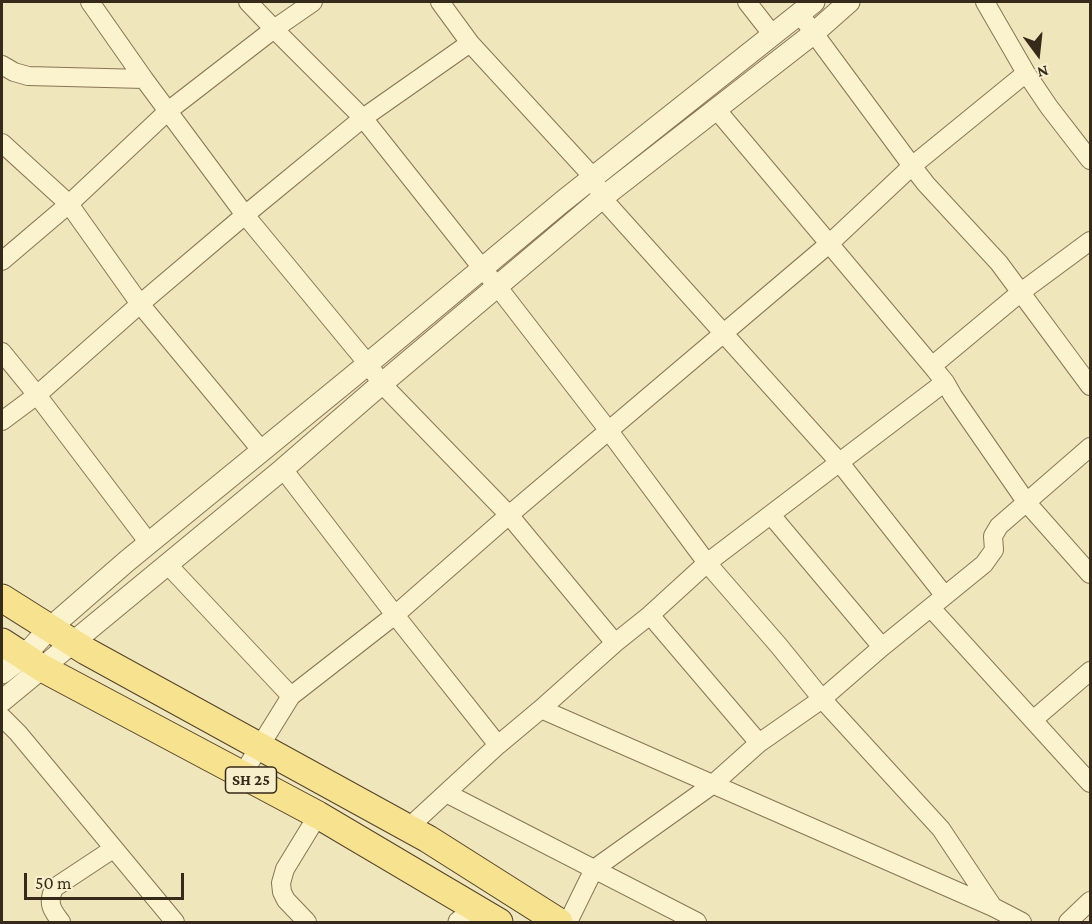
<!DOCTYPE html>
<html>
<head>
<meta charset="utf-8">
<style>
  body { margin:0 }
  #map { position:relative; width:1092px; height:924px; overflow:hidden; background:#f0e6bb; font-family:"Crimson Pro",serif }
  canvas { display:block }
  .frame { position:absolute; inset:0; border:3px solid #362a1a; pointer-events:none }
  .north { position:absolute; left:1008px; top:24px; width:60px; height:60px; -webkit-text-stroke:4px #f7efcb; paint-order:stroke; rotate:165deg; font-size:16px; font-weight:700; line-height:24px; text-align:center; color:#362a1a }
  .north::after { content:''; display:block; margin:auto; width:21px; height:27px; background:#362a1a; clip-path:polygon(50% 0,100% 100%,50% 72%,0 100%) }
  .scale { position:absolute; left:24px; top:873px; width:160px; height:27px; box-sizing:border-box; border:3px solid #362a1a; border-top:0; padding-left:8px; font-size:18px; line-height:21px; white-space:nowrap; color:#362a1a; -webkit-text-stroke:4px #f7efcb; paint-order:stroke }
</style>
</head>
<body>
<div id="map">
<canvas width="1092" height="924"></canvas>
<div class="frame"></div>
<div class="north">N</div>
<div class="scale">50 m</div>
</div>
<script>
const context = document.querySelector('canvas').getContext('2d');
context.lineJoin = 'round';
function stroke(path, color, width, dash) {
  context.strokeStyle = color;
  context.lineWidth = width;
  context.lineCap = dash ? 'butt' : 'round';
  context.setLineDash(dash || []);
  context.stroke(path);
}
function write(font, color, halo, rows, align = 'center') {
  context.font = font + ' "Crimson Pro",serif';
  context.lineWidth = 6;
  context.setLineDash([]);
  context.textBaseline = 'middle';
  context.strokeStyle = halo;
  context.fillStyle = color;
  for (const [text, x, y, turn = 0] of rows) {
    context.save();
    context.translate(x, y);
    context.rotate((+turn || 0) * Math.PI / 180);
    context.textAlign = isNaN(turn) ? turn : align;
    if (halo) context.strokeText(text, 0, 0);
    context.fillText(text, 0, 0);
    context.restore();
  }
}
const minor = new Path2D(`
  M90,2L144,79L245,215L368,364L382,384L509,515L615,643
  M248,2L274,29L313,2
  M440,2L470,43L593,177L602,198L840,463L945,596
  M747,2L772,34
  M985,2L1026,73L1049,107L1090,160
  M799,13L912,166L926,184L999,263L1090,386
  M2,65L14,72L28,76L144,79
  M716,109L932,366L945,382L953,396L1027,503L1090,574
  M2,143L69,204L140,304L262,451
  M2,261L69,204L168,111L274,29L363,118L482,268L497,286L609,431L707,563L779,646L822,699L941,829L993,907L1022,922
  M2,352L37,395L149,543
  M932,366L1021,292L1090,241
  M2,421L37,395L140,304L245,215L363,118L470,43
  M283,469L395,615L498,745
  M771,515L882,647
  M168,565L291,696
  M931,608L1090,783
  M650,615L759,743
  M541,709L615,643L650,615L707,563L945,382
  M2,717L18,733L175,922
  M1033,720L1090,671
  M242,775L291,696L395,615L509,515L830,243L912,166L1026,73
  M446,793L697,922
  M408,828L498,745L541,709L993,907
  M61,922C52,910 47,904 54,888L113,849
  M307,922L286,900L282,892L281,883L285,869L318,815
  M568,922L594,869L712,785L759,743L822,699L882,647L984,564L994,550L993,536L999,526L1090,447
  M1068,922L1090,901`);
const tertiary = new Path2D(`
  M2,673L24,656L50,628L127,561L352,377L562,202L814,2
  M2,701L283,469L372,392L602,198L814,33L849,2
  M459,922L478,910`);
const primary = new Path2D(`
  M2,598L86,651L428,839L559,922
  M2,642L42,668L318,815L499,922`);
const shields = [
  [251,780,51]
];
const shieldNames = [
  ["SH 25",251,780]
];
stroke(minor, '#877554', 20);
stroke(tertiary, '#877554', 23);
stroke(primary, '#544229', 29);
stroke(minor, '#fbf2ce', 18);
stroke(tertiary, '#fbf2ce', 21);
stroke(primary, '#f7e28f', 27);
for (const [x, y, w] of shields) {
  const box = new Path2D();
  box.roundRect(x - w / 2, y - 13, w, 26, 4.5);
  context.fillStyle = '#f7efcb';
  context.fill(box);
  stroke(box, '#362a1a', 1.5);
}
write('bold 16px', '#362a1a', null, shieldNames);
</script>
</body>
</html>
